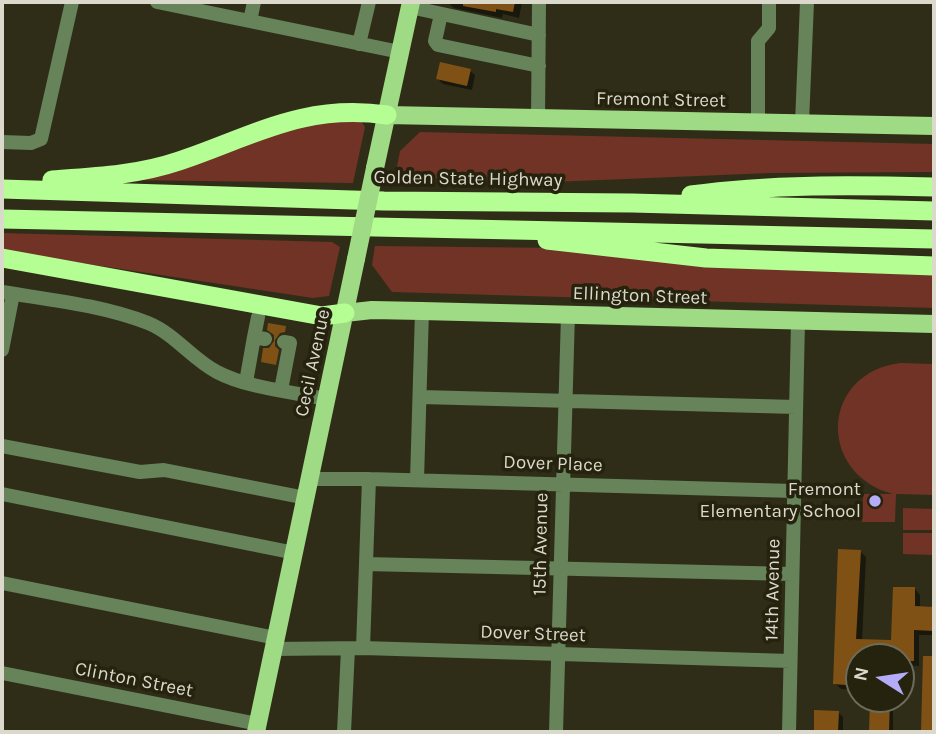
<!DOCTYPE html>
<html>
<head>
<meta charset="utf-8">
<style>
  body { margin:0 }
  #map { position:relative; width:936px; height:734px; overflow:hidden; background:#2f2d18; font-family:Karla,sans-serif }
  canvas { display:block }
  .frame { position:absolute; inset:0; border:4px solid #dad9cc; pointer-events:none }
  .north { position:absolute; left:845px; top:643px; width:70px; height:70px; box-sizing:border-box; background:#25230e; border:2px solid #6d6c5a; border-radius:50%; rotate:282deg; font-size:19px; font-weight:700; line-height:28px; text-align:center; color:#dad9cc }
  .north::after { content:''; display:block; margin:auto; width:24px; height:32px; background:#b5acf8; clip-path:polygon(50% 0,100% 100%,50% 72%,0 100%) }
</style>
</head>
<body>
<div id="map">
<canvas width="936" height="734"></canvas>
<div class="frame"></div>
<div class="north">N</div>
</div>
<script>
const context = document.querySelector('canvas').getContext('2d');
context.lineJoin = 'round';
function fill(path, color) {
  context.fillStyle = color;
  context.fill(path, 'evenodd');
}
function stroke(path, color, width, dash) {
  context.strokeStyle = color;
  context.lineWidth = width;
  context.lineCap = dash ? 'butt' : 'round';
  context.setLineDash(dash || []);
  context.stroke(path);
}
function write(font, color, halo, rows, align = 'center') {
  context.font = font + ' Karla,sans-serif';
  context.lineWidth = 7;
  context.setLineDash([]);
  context.textBaseline = 'middle';
  context.strokeStyle = halo;
  context.fillStyle = color;
  for (const [text, x, y, turn = 0] of rows) {
    context.save();
    context.translate(x, y);
    context.rotate((+turn || 0) * Math.PI / 180);
    context.textAlign = isNaN(turn) ? turn : align;
    if (halo) context.strokeText(text, 0, 0);
    context.fillText(text, 0, 0);
    context.restore();
  }
}
const green = new Path2D(`
  M361,121L365,127L353,183L126,180L293,124Z
  M420,132L934,144V172L770,173L528,183L394,182L400,151Z
  M2,233L332,242L340,247L329,296L313,298L2,251Z
  M375,246L564,248L934,274V308L392,292L372,265Z
  M901,363L934,364V495L896,494L895,522H862L863,494H893C816,473 821,372 901,363Z
  M903,508L934,509V530H903Z
  M903,533H934V555L903,554Z`);
const shadow = new Path2D(`
  M447,2H522L519,18L503,14L502,18L454,8Z
  M470,71L475,75L472,90L443,84L438,79Z
  M860,551L866,557L862,641H893L915,589L920,595V608L934,609V635H919V666L901,665V657H859V690L841,689L835,683Z
  M872,699H893V732H871Z
  M816,712H838L843,717V732H816Z`);
const building = new Path2D(`
  M463,2H515L513,12L496,9V12L463,6Z
  M440,62L471,69L467,86L436,79Z
  M268,323L286,326L285,332L280,333L275,340V346L279,350L276,365L261,362L263,348H269L274,341V335L267,330Z
  M838,549L861,550L856,639L891,640L893,587H915V606L934,607V631L914,630V661H901V657H859V686L833,684Z
  M923,656H934V732H921Z
  M870,699H890L889,732H869Z
  M814,710L839,711L838,732H814Z`);
const minor = new Path2D(`
  M157,2L400,52
  M410,7L539,35
  M441,14L435,41L438,45L539,66
  M250,21L254,2
  M359,44L369,2
  M538,119L539,2
  M758,122V41L769,28V2
  M802,123L807,2
  M2,142L31,143L41,139L72,2
  M2,292C51,300 101,305 148,323C175,334 192,359 217,372C247,388 293,392 326,399
  M254,337L258,317
  M2,350L13,294
  M246,382L254,337L265,339
  M281,390L290,343L284,342
  M421,397L796,407
  M2,446L140,472L164,470L306,498
  M310,479H369L794,491
  M417,480L422,311
  M2,494L295,553
  M366,564L792,574
  M2,583L276,638
  M363,648L369,479
  M274,649L363,648L790,661
  M2,673L258,724
  M344,732L348,649
  M556,732L568,314
  M789,732L798,322`);
const major = new Path2D(`
  M387,115L934,126
  M375,168L411,2
  M345,313L372,310L422,311L934,324
  M256,732L356,259`);
const highway = new Path2D(`
  M52,180C95,177 138,175 179,161C253,136 304,103 387,115
  M2,189L384,201L632,203L934,211
  M691,195C771,184 853,185 934,187
  M2,219L934,239
  M547,240L706,258L934,266
  M2,258L322,316L345,313`);
const majorBridge = new Path2D(`
  M356,259L375,168`);
const markers = [
  [875,501,7,"#b5acf8"]
];
const streetNames = [
  ["Fremont Street",661,100,1],
  ["Golden State Highway",468,179,1],
  ["Ellington Street",640,296,2],
  ["Cecil Avenue",313,363,-78],
  ["Dover Place",553,464,2],
  ["15th Avenue",541,544,-89],
  ["14th Avenue",773,590,-89],
  ["Dover Street",533,634,2],
  ["Clinton Street",134,680,11]
];
const poiNames = [
  ["Fremont",861,490],
  ["Elementary School",861,512]
];
fill(green, '#713326');
fill(shadow, '#0007');
fill(building, '#805115');
stroke(minor, '#66835a', 14);
stroke(major, '#9fdb84', 18);
stroke(highway, '#b5fe94', 19);
stroke(majorBridge, '#9fdb84', 18);
for (const [x, y, r, color] of markers) {
  const dot = new Path2D();
  dot.arc(x, y, r, 0, 2 * Math.PI);
  context.fillStyle = color;
  context.fill(dot);
  stroke(dot, '#25230e', 2.5);
}
write('19px', '#dad9cc', '#25230e', streetNames);
write('19px', '#dad9cc', '#25230e', poiNames, 'right');
</script>
</body>
</html>
